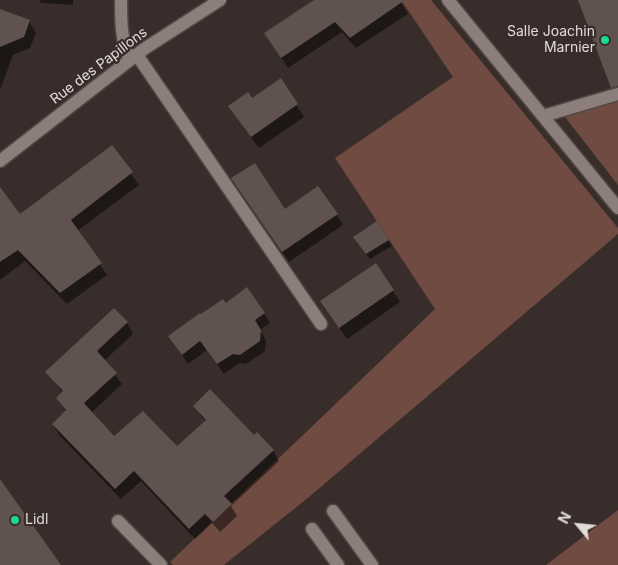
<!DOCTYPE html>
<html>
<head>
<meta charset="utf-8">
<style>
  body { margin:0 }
  #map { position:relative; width:618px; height:565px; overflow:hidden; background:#382d2a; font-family:Inter,sans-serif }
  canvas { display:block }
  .north { position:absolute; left:553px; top:500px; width:50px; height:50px; -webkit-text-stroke:4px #382d2a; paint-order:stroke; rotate:298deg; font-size:14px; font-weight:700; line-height:20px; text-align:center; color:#e2dbd9 }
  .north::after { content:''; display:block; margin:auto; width:18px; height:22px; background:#e2dbd9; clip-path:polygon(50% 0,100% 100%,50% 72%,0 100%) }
</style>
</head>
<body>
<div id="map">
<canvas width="618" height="565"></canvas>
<div class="north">N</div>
</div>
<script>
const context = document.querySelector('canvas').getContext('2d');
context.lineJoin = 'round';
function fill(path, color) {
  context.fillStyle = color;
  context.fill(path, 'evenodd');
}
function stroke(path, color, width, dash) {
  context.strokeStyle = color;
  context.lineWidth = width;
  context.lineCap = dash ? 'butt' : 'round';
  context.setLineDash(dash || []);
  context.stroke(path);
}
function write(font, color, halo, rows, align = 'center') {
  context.font = font + ' Inter,sans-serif';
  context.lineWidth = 4.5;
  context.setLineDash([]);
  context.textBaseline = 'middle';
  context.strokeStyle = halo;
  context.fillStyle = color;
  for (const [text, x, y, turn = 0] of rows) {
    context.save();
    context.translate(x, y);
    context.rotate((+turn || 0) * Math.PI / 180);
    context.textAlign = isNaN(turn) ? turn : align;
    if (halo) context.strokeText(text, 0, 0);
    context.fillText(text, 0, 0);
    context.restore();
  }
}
const green = new Path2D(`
  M401,0H431L618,228V234L309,497L224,565H173L170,562L435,309L335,158L453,77Z
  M618,101V185L565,117Z
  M618,510V565H546Z`);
const shadow = new Path2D(`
  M39,0H73V5L41,3Z
  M316,0H399L408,14L356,48L342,32L288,68L272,44Z
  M0,10L29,21L36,33L30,48L13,55L0,90Z
  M280,80L304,117L259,148L237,118L252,100Z
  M112,147L139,185L77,231L107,275L67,304L25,261L0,280V189L20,216Z
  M239,189L285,210L337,215L343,225L289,262Z
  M388,240L392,246L370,259L358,243Z
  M376,265L400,302L347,339L329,313Z
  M225,305L264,313L270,323L260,330L266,341L265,351L246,364L239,363L224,374L207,350L188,364L170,337Z
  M114,310L127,323L133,334L104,361L122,384L91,413L114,438L177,448L206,422L194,406L254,437L273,450L279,461L231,506L237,516L220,532L212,523L195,539L141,481L121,499L59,435L53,424L66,412L57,398L63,393L47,372Z`);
const building = new Path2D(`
  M314,0H405L350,38L335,22L281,58L264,33Z
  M578,0H618V86L611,88Z
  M0,9L30,20L24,37L0,47Z
  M281,78L298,104L251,137L228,106L248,92L252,98Z
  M112,145L133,172L71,220L102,263L60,293L18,250L0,262V187L20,214Z
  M255,163L285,209L318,186L338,214L282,252L231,178Z
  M377,221L389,240L366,254L353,237Z
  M376,263L394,290L339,328L320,301Z
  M247,287L265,313L255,320L261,330L260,341L240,355L233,354L217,364L200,341L182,355L168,336L200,313L201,314L223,299L226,303Z
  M114,308L128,322L97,351L117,373L84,403L114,436L143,411L177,446L206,420L193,406L210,389L254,435L257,432L274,450L224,496L232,504L213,522L205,514L189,529L134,471L115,489L52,424L66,410L56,398L63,391L45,372Z
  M0,479L61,565H0Z`);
const lane = new Path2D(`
  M137,55L321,324
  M543,116L618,94
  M333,511L372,565
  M118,521L161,565
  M312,529L338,565`);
const street = new Path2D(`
  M121,0C121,22 121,40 130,60
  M448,0L618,208
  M0,161L144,49L220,0`);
const markers = [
  [605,40,5,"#1bd988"],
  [15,520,5,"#1bd988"]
];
const poiNames = [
  ["Salle Joachin",595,32],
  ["Marnier",595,48],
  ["Lidl",25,520,"left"]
];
const streetNames = [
  ["Rue des Papillons",99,66,-37]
];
fill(green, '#704b41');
fill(shadow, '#0007');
fill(building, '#5f524f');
stroke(lane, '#524846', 15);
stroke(street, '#524846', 15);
stroke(lane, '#8c7e7b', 12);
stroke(street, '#8c7e7b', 12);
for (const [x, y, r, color] of markers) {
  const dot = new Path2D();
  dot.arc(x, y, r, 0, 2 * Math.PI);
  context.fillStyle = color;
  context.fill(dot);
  stroke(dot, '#382d2a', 2);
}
write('14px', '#e2dbd9', '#382d2a', poiNames, 'right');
write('14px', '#e2dbd9', '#382d2a', streetNames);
</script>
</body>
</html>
